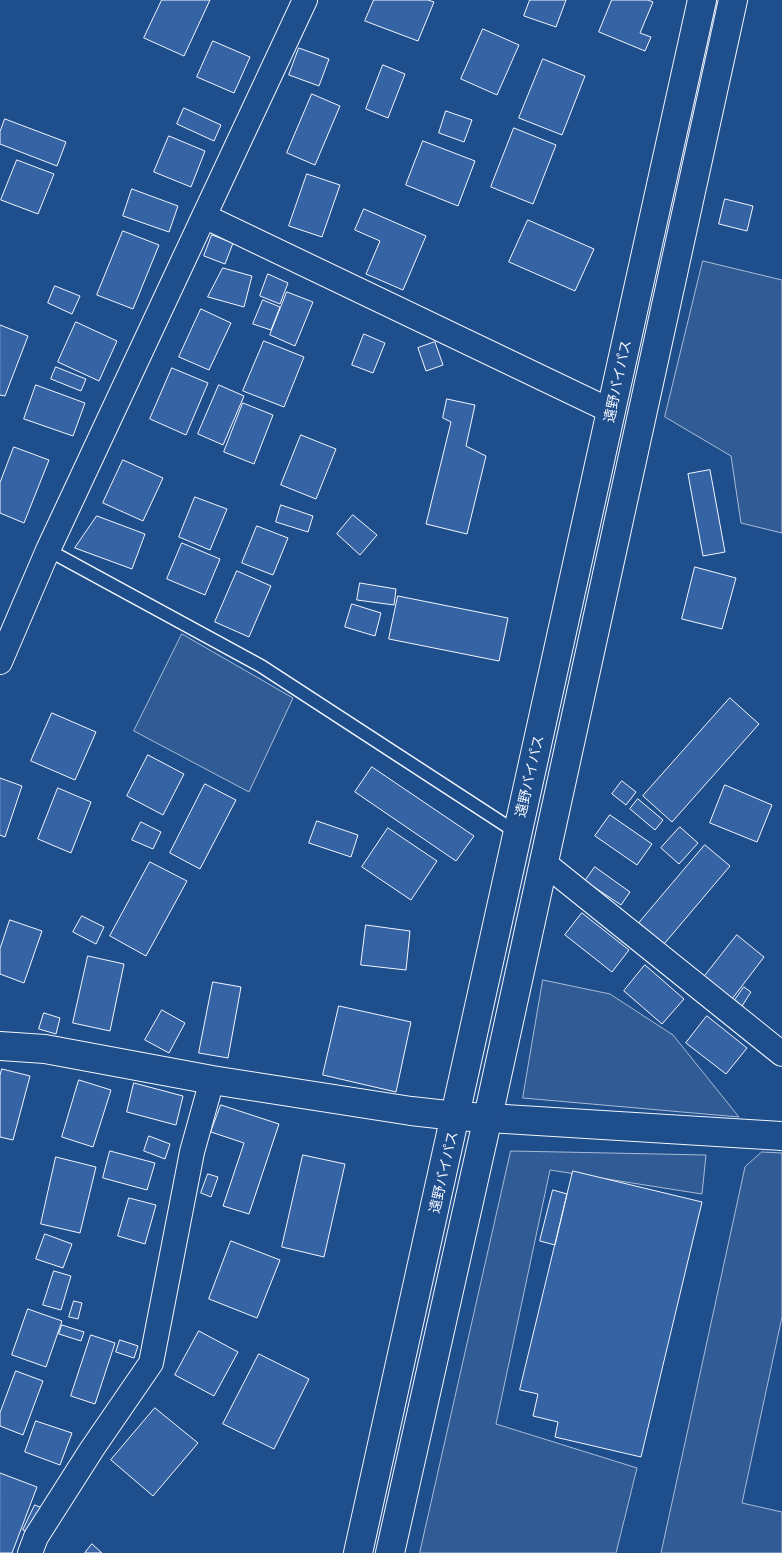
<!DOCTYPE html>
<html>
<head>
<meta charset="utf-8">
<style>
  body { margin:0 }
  canvas { display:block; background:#1f4e8c }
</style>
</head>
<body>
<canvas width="782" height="1553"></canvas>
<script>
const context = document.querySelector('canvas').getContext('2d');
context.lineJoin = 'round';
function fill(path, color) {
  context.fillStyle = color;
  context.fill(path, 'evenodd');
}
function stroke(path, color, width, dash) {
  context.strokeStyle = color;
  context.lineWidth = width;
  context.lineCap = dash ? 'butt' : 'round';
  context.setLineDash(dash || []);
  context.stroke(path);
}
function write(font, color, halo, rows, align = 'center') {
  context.font = font + ' Georgia,"Noto Sans JP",serif';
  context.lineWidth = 4;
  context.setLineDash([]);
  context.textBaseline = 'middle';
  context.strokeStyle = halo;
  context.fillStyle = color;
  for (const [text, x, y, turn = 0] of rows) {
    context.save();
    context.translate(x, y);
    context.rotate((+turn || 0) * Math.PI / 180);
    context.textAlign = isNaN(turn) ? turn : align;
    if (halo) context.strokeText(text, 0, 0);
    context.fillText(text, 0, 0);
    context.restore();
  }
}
const built = new Path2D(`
  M703,261L782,280V533L741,523L731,456L665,417Z
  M182,634L293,698L249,792L134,731Z
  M543,980L610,994L673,1035L739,1117L523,1098Z
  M511,1151L706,1155L702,1194L550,1170L496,1424L637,1468L616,1553H420Z
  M762,1152L782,1153V1317L742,1503L782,1512V1553H661L745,1167Z`);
const building = new Path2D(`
  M162,0H210L184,56L144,38Z
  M374,0H428L434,2L418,41L365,21Z
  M530,0H566L556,27L524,16Z
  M612,0H648L653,2L640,33L651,37L645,51L599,32Z
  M483,29L519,45L497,95L461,79Z
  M213,41L250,57L234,93L197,77Z
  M299,48L329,59L319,86L289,75Z
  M543,59L585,76L562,135L519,118Z
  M383,65L405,74L388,118L366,109Z
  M312,94L340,106L315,165L287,153Z
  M184,108L221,125L214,141L177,124Z
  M446,111L472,120L464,142L439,133Z
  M5,119L66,142L57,166L0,144V132Z
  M514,128L556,145L533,204L491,187Z
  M169,136L205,151L191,187L154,172Z
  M423,141L475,161L458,206L406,185Z
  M17,160L54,174L38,214L1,200Z
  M307,174L340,185L322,237L289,226Z
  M132,189L178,206L169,232L123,216Z
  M725,199L753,206L747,231L719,224Z
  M364,209L426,236L403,290L366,274L380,241L355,230Z
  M528,220L594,249L575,291L509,262Z
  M123,231L159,245L133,309L97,295Z
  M212,235L233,243L225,264L204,256Z
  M223,268L252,276L244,307L208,297Z
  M268,274L288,283L280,304L260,296Z
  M55,286L80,296L72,314L48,303Z
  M287,292L313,302L295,346L270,335Z
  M263,300L280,307L271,330L253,324Z
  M201,309L231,323L209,370L179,357Z
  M76,322L117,341L99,381L58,362Z
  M0,325L28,336L5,396L0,395Z
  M364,334L385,343L373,373L352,365Z
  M264,341L304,357L284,407L243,391Z
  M435,342L443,365L426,371L418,348Z
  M56,367L86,379L81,391L51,379Z
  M172,368L208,383L186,435L150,419Z
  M36,385L85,403L73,436L24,419Z
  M219,385L244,396L223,445L198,434Z
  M447,399L475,405L466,446L486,456L467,534L426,524L451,422L443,418Z
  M243,403L273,415L254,464L224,452Z
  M301,435L336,449L316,499L281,485Z
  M14,447L49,460L24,523L0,513V483Z
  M123,460L163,478L143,521L103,503Z
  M710,470L725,552L703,556L688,474Z
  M195,497L227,509L210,550L179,537Z
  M281,505L313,516L308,532L276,522Z
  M353,515L377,535L360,555L337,534Z
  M97,516L145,534L132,569L75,548Z
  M257,526L288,538L273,575L242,563Z
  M182,543L220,559L205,595L167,579Z
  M695,567L736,578L722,629L682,619Z
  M237,571L271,586L249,637L215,622Z
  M360,583L396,589L394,605L357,600Z
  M398,596L508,618L499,661L389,639Z
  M352,604L381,613L375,636L345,627Z
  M730,698L759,724L672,822L643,796Z
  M52,713L96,732L75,780L31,761Z
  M148,755L184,774L163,815L127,796Z
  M372,767L474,836L456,861L355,792Z
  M0,778L22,786L5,837L0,835Z
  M622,781L636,792L626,805L612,794Z
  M205,784L236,800L200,869L170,853Z
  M725,785L772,805L757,842L710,823Z
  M58,788L91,802L71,853L38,839Z
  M638,799L663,820L655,830L630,809Z
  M610,815L652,844L637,865L595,836Z
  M317,821L358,835L351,857L309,843Z
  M141,822L161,832L153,849L132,840Z
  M680,827L698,843L679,864L661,848Z
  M388,828L437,861L411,900L362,867Z
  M705,845L730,866L664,944L639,923Z
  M150,862L187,881L146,956L110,936Z
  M595,867L630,892L621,905L585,881Z
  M582,913L629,950L612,972L565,935Z
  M82,916L104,927L96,944L73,932Z
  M10,920L42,931L24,983L0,974V949Z
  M366,925L410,931L406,970L361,965Z
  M737,935L764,957L732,999L704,977Z
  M88,956L124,964L110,1031L73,1023Z
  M645,965L684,999L662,1024L624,991Z
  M213,982L241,987L228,1058L199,1053Z
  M744,987L751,992L742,1006L735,1000Z
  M339,1006L411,1022L396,1092L323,1075Z
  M162,1010L185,1023L169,1053L145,1040Z
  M44,1013L60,1018L56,1034L39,1029Z
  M707,1016L747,1048L726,1074L686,1043Z
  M2,1069L30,1076L13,1140L0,1137V1076Z
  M79,1080L111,1090L93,1147L62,1137Z
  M134,1083L183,1096L176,1125L127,1112Z
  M221,1105L279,1124L249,1214L223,1206L244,1143L211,1132Z
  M149,1136L170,1144L165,1159L144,1151Z
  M110,1151L155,1163L147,1190L103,1178Z
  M303,1155L345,1164L324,1257L282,1247Z
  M56,1157L96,1167L80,1233L41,1224Z
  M573,1171L702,1202L641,1457L555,1437L558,1422L533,1416L538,1394L520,1390Z
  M208,1174L218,1177L211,1197L201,1193Z
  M553,1190L567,1194L555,1245L540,1241Z
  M129,1198L156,1205L145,1244L118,1236Z
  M45,1234L72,1244L63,1268L36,1259Z
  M231,1241L280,1260L257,1318L209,1299Z
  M54,1271L71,1276L61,1310L43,1305Z
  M74,1301L82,1303L78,1319L69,1317Z
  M28,1309L62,1321L46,1367L12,1355Z
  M62,1325L84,1332L81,1341L59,1334Z
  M199,1331L238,1352L214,1396L175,1375Z
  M91,1335L115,1343L95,1404L71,1396Z
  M120,1340L138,1346L134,1358L116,1352Z
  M259,1354L309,1379L274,1449L223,1424Z
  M16,1371L43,1381L23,1435L0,1426V1413Z
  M155,1408L198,1443L153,1496L111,1460Z
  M36,1421L72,1433L60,1465L25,1452Z
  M0,1473L37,1487L12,1553H0Z
  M35,1505L42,1508L30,1533L23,1530Z
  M92,1544L102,1553H85Z`);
const service = new Path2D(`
  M48,550L261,666L516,832`);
const minor = new Path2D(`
  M204,216L611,411
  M0,662L48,550L305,0
  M543,862L782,1054
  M30,1553L36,1537L92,1449L151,1363L192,1152L212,1080`);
const tertiary = new Path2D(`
  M0,1046L45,1049L212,1080L411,1111L456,1116L782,1136`);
const trunk = new Path2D(`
  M358,1553L702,0
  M390,1553L488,1117L733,0`);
const streetNames = [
  ["遠野バイパス",617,381,-78],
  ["遠野バイパス",529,776,-77],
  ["遠野バイパス",443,1172,-77]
];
fill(built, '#305b95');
stroke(built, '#a8bbd7', 1);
fill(building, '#3563a3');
stroke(building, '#f2f6ff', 1);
stroke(service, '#f2f6ff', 15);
stroke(minor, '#f2f6ff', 26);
stroke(tertiary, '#f2f6ff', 30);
stroke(trunk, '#f2f6ff', 30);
stroke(service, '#1f4e8c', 12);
stroke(minor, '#1f4e8c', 24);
stroke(tertiary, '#1f4e8c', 28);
stroke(trunk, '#1f4e8c', 28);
write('14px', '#f2f6ff', '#1f4e8c', streetNames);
</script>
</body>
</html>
